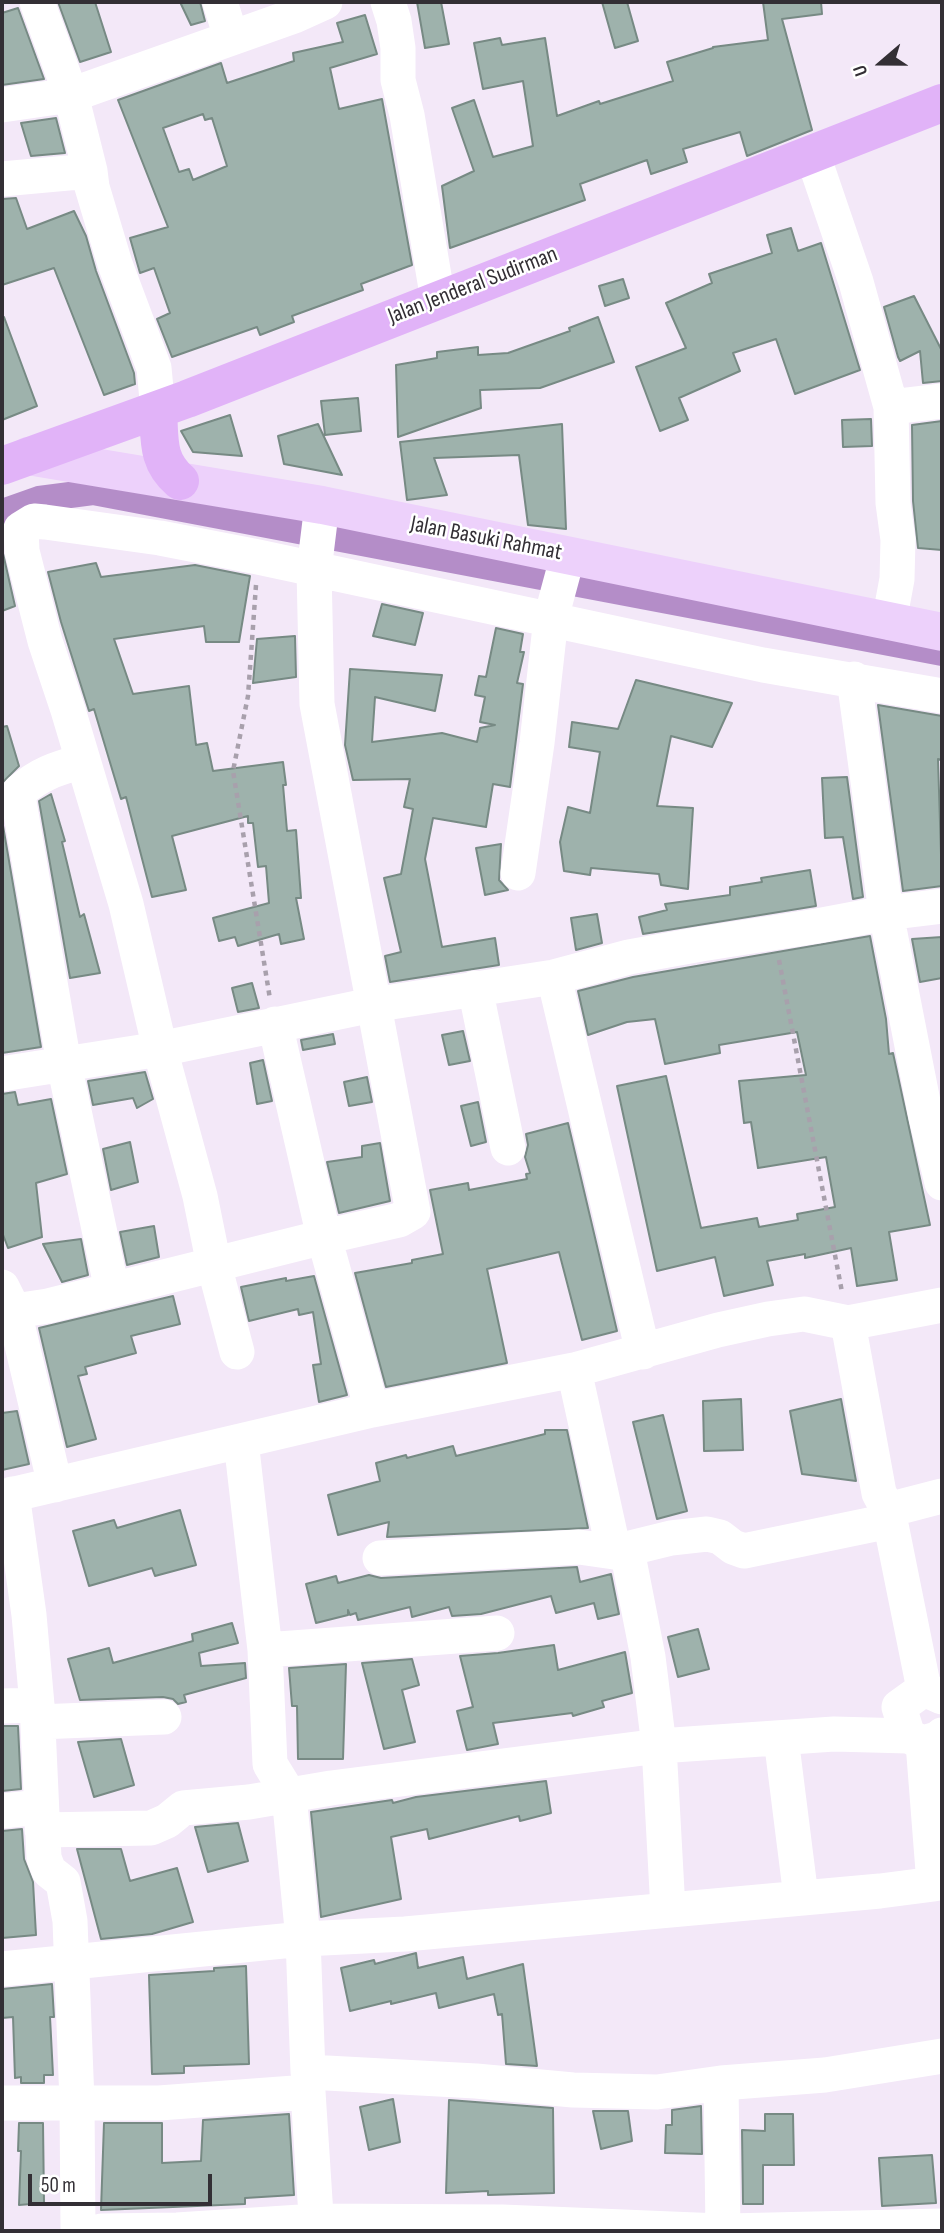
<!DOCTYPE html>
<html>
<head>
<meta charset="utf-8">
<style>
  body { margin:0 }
  #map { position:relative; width:944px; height:2233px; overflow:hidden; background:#f3e8f8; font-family:"Sofia Sans Condensed",sans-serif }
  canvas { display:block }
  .frame { position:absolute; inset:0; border:4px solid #332f35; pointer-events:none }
  .north { position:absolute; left:846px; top:28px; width:70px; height:70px; -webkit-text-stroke:5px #fff; paint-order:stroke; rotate:250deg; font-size:19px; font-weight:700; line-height:28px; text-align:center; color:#332f35 }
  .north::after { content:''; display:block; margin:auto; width:24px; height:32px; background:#332f35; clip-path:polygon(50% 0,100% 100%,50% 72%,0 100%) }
  .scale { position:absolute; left:28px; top:2174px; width:184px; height:32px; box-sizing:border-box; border:4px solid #332f35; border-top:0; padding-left:9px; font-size:21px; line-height:24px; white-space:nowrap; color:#332f35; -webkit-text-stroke:5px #fff; paint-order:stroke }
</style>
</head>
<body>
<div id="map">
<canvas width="944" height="2233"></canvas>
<div class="frame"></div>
<div class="north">U</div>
<div class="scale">50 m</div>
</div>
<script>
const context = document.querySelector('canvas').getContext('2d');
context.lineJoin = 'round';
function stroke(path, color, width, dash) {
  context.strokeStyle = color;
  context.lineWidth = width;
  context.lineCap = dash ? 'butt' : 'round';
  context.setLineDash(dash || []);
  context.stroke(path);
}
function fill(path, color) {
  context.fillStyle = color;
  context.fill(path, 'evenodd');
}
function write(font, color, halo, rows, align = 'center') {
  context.font = font + ' "Sofia Sans Condensed",sans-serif';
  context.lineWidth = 5;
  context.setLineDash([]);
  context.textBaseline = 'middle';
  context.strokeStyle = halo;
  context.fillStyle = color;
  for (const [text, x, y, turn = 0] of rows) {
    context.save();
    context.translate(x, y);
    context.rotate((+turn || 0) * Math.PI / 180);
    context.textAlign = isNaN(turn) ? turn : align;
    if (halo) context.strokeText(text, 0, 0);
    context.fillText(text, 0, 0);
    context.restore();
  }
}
const canal = new Path2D(`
  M2,512L39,499L93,492L942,653`);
const building = new Path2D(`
  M58,2H95L111,52L80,62Z
  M180,2H200L205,21L191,25Z
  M417,2H441L449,44L425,48Z
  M602,2H627L638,41L615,48Z
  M763,2H821L822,14L782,19L812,130L747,156L740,132L683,149L687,162L651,174L647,160L580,184L585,200L450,248L442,186L474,171L452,108L474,100L493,157L533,146L523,81L483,89L474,43L500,38L502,45L545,38L557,116L599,101L600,104L673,81L667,62L713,48V47L768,40Z
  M18,8L44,79L2,85V13Z
  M365,15L377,54L330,68L339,109L382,99L412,265L361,284L363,290L292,316L294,322L260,335L257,327L172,357L157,319L170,313L154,268L140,273L130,238L168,227L118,100L221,63L227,83L294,61L293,53L343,42L337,23ZM203,114L205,120L212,118L227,166L193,180L189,169L179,172L163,128Z
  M56,118L65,153L31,156L21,123Z
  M16,198L27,229L74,211L86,236L96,271L134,373L135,384L104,395L54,268L2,285V199Z
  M791,228L798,251L821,243L860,370L795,394L776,339L733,353L740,371L679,398L688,420L660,431L636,367L686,348L666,303L712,283L709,274L772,253L767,235Z
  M623,279L629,298L605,306L599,286Z
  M914,296L942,351V381L923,383L920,351L900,361L898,357L884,307Z
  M4,317L37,406L2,420V318Z
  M598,317L614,362L540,388L480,390L481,408L398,437L396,365L437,358V352L478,347V355L508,353L570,331L569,328Z
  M358,398L361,431L325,435L321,401Z
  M230,415L242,456L193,452L181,431Z
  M871,419L872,446L843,447L842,420Z
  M942,421V550L918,548L913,501L912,425Z
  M318,424L342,475L284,464L278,436Z
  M562,424L566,529L528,525L519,455L434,458L447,495L407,500L400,442Z
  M2,549L15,606L2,611Z
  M96,563L101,577L195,565L250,576L239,642H206L204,626L114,639L133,694L189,686L196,745L207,743L213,771L283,762L286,785H283L287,831L296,830L301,898H296L304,939L281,944L279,934L238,946L235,937L219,941L213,918L269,903L266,866L258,867L253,823H248V816L172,836L186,890L152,897L126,797L121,799L94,709L89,711L61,622L48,572Z
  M382,604L423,613L415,645L373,636Z
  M496,628L523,634L520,652H524L517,683L523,684L510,787L493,784L486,827L433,818L425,859L442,947L495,938L499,965L390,982L385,956L401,952L384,878L401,874L413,809L404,807L410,779L353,780L345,745L350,669L442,675L435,711L375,697L372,742L442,733L477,742L480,728L495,725L480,722L485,697L475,695L479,676L486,677Z
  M295,636L296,677L253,683L257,639Z
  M636,680L732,703L712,747L671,736L657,806L693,808L688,889L661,885L659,874L591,868L590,875L564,871L560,842L568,807L590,813L600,752L569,747L572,722L618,729Z
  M878,705L942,716V760L938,759L942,886L903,891Z
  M7,726L19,766L2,783V727Z
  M847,777L863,897L853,899L843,837L825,838L822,778Z
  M51,794L65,841L62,842L80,917L84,914L100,973L70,978L39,801Z
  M2,820L41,1047L2,1053Z
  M501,844L499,880L508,890L485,895L476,848Z
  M810,870L816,906L643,934L639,917L667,910L665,904L730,895V887L762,882L761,878Z
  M597,914L602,943L576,950L571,918Z
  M870,936L886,1019L889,1054L893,1053L930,1225L889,1232L897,1280L857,1286L851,1248L805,1258V1254L767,1261L773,1285L724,1296L715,1257L657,1271L617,1086L666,1076L701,1228L757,1218L759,1227L798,1220L797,1214L835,1207L826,1157L758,1168L751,1122L744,1123L739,1081L806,1075L797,1032L719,1045L720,1053L665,1064L655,1019L627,1022L588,1035L578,991L633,977Z
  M942,937V978L920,982L912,939Z
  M252,983L259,1008L238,1012L232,988Z
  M463,1031L470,1061L449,1065L442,1035Z
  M333,1034L335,1044L303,1050L301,1040Z
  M263,1060L272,1101L257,1104L250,1063Z
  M145,1072L153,1099L137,1108L133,1098L93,1105L88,1081Z
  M367,1077L372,1102L349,1106L344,1082Z
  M15,1092L18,1105L51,1099L67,1174L36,1183L42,1237L8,1248L2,1232V1094Z
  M478,1102L486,1142L471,1146L461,1106Z
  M568,1123L617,1331L582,1340L559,1252L487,1269L507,1363L386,1387L355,1273L412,1263V1260L443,1254L430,1190L468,1183L469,1190L527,1179L526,1174L530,1173L525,1157L528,1145L526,1134Z
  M130,1142L138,1182L111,1190L103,1149Z
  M380,1143L390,1201L339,1213L327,1162L362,1157V1146Z
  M154,1226L159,1257L127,1265L120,1232Z
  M81,1239L88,1275L62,1282L43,1244Z
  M314,1276L347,1395L319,1402L313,1365L321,1364L313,1312L299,1315L298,1309L249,1321L241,1287L286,1278V1281Z
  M173,1296L180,1324L131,1336L136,1353L85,1367L87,1374L78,1376L96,1439L67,1447L39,1328Z
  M741,1399L743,1450L704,1451L703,1401Z
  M841,1399L856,1481L802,1474L790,1411Z
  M17,1411L29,1464L2,1470V1413Z
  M663,1415L687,1511L657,1519L633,1422Z
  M545,1430H567L588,1528L387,1537L389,1522L338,1535L328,1495L380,1481L376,1463L406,1455L407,1458L453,1446L456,1456L545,1434Z
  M180,1510L196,1565L155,1576L152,1568L89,1586L73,1531L114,1520L117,1528Z
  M577,1567L580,1582L611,1574L619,1614L598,1619L594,1603L556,1613L551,1596L481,1614L452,1616L449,1607L412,1617L410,1607L358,1620L356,1613L350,1615L348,1610V1615L316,1623L306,1584L336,1576L338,1583L369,1575L381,1578Z
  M232,1623L238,1643L199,1653L201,1666L245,1663L246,1678L184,1695L186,1702L178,1704L173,1699L163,1697L80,1700L68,1659L109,1648L113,1663L193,1641L192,1634Z
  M698,1629L709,1669L678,1677L668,1637Z
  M554,1645L558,1670L625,1652L632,1693L602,1701L604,1707L573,1716L572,1713L493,1723L498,1744L467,1750L457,1711L473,1707L460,1656L498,1653Z
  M412,1659L419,1685L402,1690L415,1742L384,1749L362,1663Z
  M346,1664L343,1759H298L297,1706H292L289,1668Z
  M2,1726H18L21,1789L2,1791Z
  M121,1739L134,1785L94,1797L78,1742Z
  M546,1781L551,1813L520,1821L519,1816L429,1839L427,1829L391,1837L401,1899L321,1917L311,1812L392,1800L393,1803L416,1797Z
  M238,1823L248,1861L208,1872L195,1827Z
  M22,1829L24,1859L33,1882L36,1935L2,1938V1831Z
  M77,1849H121L130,1881L177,1868L193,1922L152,1934L101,1939Z
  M416,1953L418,1968L463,1957L467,1979L523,1964L537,2066L506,2064L502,2014L498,2015L494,1994L439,2008L436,1993L391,2004V2001L350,2011L341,1968L374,1960L375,1964Z
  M246,1966L249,2064L184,2066V2073L152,2074L149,1975L214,1971V1968Z
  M52,1984L54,2017H50L53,2075H44V2083H21V2077L15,2078L13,2017L2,2018V1989Z
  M393,2099L400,2142L369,2150L360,2107Z
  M449,2100L553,2108L554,2193L488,2195V2191L446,2193Z
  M701,2106L702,2154L665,2153L666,2125H672V2110Z
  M593,2111H628L632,2141L601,2149Z
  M289,2114L294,2195L245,2198V2204L101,2210L104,2123H162V2163L201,2161L203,2120Z
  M765,2114H793L794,2165H763V2204H743L742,2130L765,2131Z
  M19,2123H43L44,2203L19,2205L21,2151H18Z
  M932,2155L936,2203L882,2206L879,2158Z`);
const path = new Path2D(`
  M256,585L248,696L233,771L270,999
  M779,960L842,1292`);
const minor = new Path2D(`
  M37,2L71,95L90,171L92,187L115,264L154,368L158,410
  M220,2L231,37
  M388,2L394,21L398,48V80L407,115L438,300
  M2,105L71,95L294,16L325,2
  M812,153L856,282L891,407
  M2,179L90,171
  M889,622L897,579L898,540L893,503L891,407L942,401
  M854,679L886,913L926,1117L942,1183
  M83,761C56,769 41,773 20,791L19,802L64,1064L112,1290
  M518,873L537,743L551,618L568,555
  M554,977L643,1352
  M475,988L508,1148
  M275,1024L324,1237L372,1410
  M2,1074L160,1049L372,1005L554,977L629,957L701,944L817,926L886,913L942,906
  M2,1287L14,1311L55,1485
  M2,1313L48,1306L324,1237L399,1220L413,1212L317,704L314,570L322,505
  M848,1323L879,1493L888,1510L924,1689
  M237,1352L214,1265L200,1196L160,1049L126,904L68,710L45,641L22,551L21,529L34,521L45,522L160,538L258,557L763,665L942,696
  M574,1370L614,1552
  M241,1441L265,1650L270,1764L289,1795L303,1939L308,2072L476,2081L573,2090L657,2092L721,2083L825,2075L942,2056
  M12,1494L29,1615L37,1705L44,1858L49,1871L63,1882L70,1921L77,2102L78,2231
  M2,1497L372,1410L574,1370L718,1330L768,1319L804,1314L848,1323L942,1305
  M888,1510L942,1496
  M627,1550L648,1657L659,1746L668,1910
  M380,1558L579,1547L614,1552L671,1538L707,1534L720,1537L733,1547L744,1551L889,1521
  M265,1650L497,1633
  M2,1706L37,1705
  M38,1722L164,1717
  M908,1736L899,1707L924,1689L942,1697
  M781,1738L801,1897
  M2,1811L41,1807
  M42,1830L151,1828L167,1821L183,1808L249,1802L331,1788L659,1746L834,1734L908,1736L923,1743L940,1738L942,1735
  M2,1969L303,1939L405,1934L880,1891L934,1884L923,1743
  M721,2083L723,2231
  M2,2103H159L308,2092L317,2231
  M101,2231L177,2230L316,2221L502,2222L720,2231
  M728,2231L942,2226`);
const major = new Path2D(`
  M28,456L322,505L942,632`);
const highway = new Path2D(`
  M158,410C160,439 156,460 180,481
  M2,466L187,399L942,103`);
const streetNames = [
  ["Jalan Jenderal Sudirman",473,286,-21],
  ["Jalan Basuki Rahmat",486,539,11]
];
stroke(canal, '#b48dc8', 26);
fill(building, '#9eb2ac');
stroke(building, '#778a84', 2);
stroke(path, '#a8a0ac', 4.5, [5, 5]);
stroke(minor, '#fff', 35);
stroke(major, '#edd1fb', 38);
stroke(highway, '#e1b3f8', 38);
write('23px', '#332f35', '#fff', streetNames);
</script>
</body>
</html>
